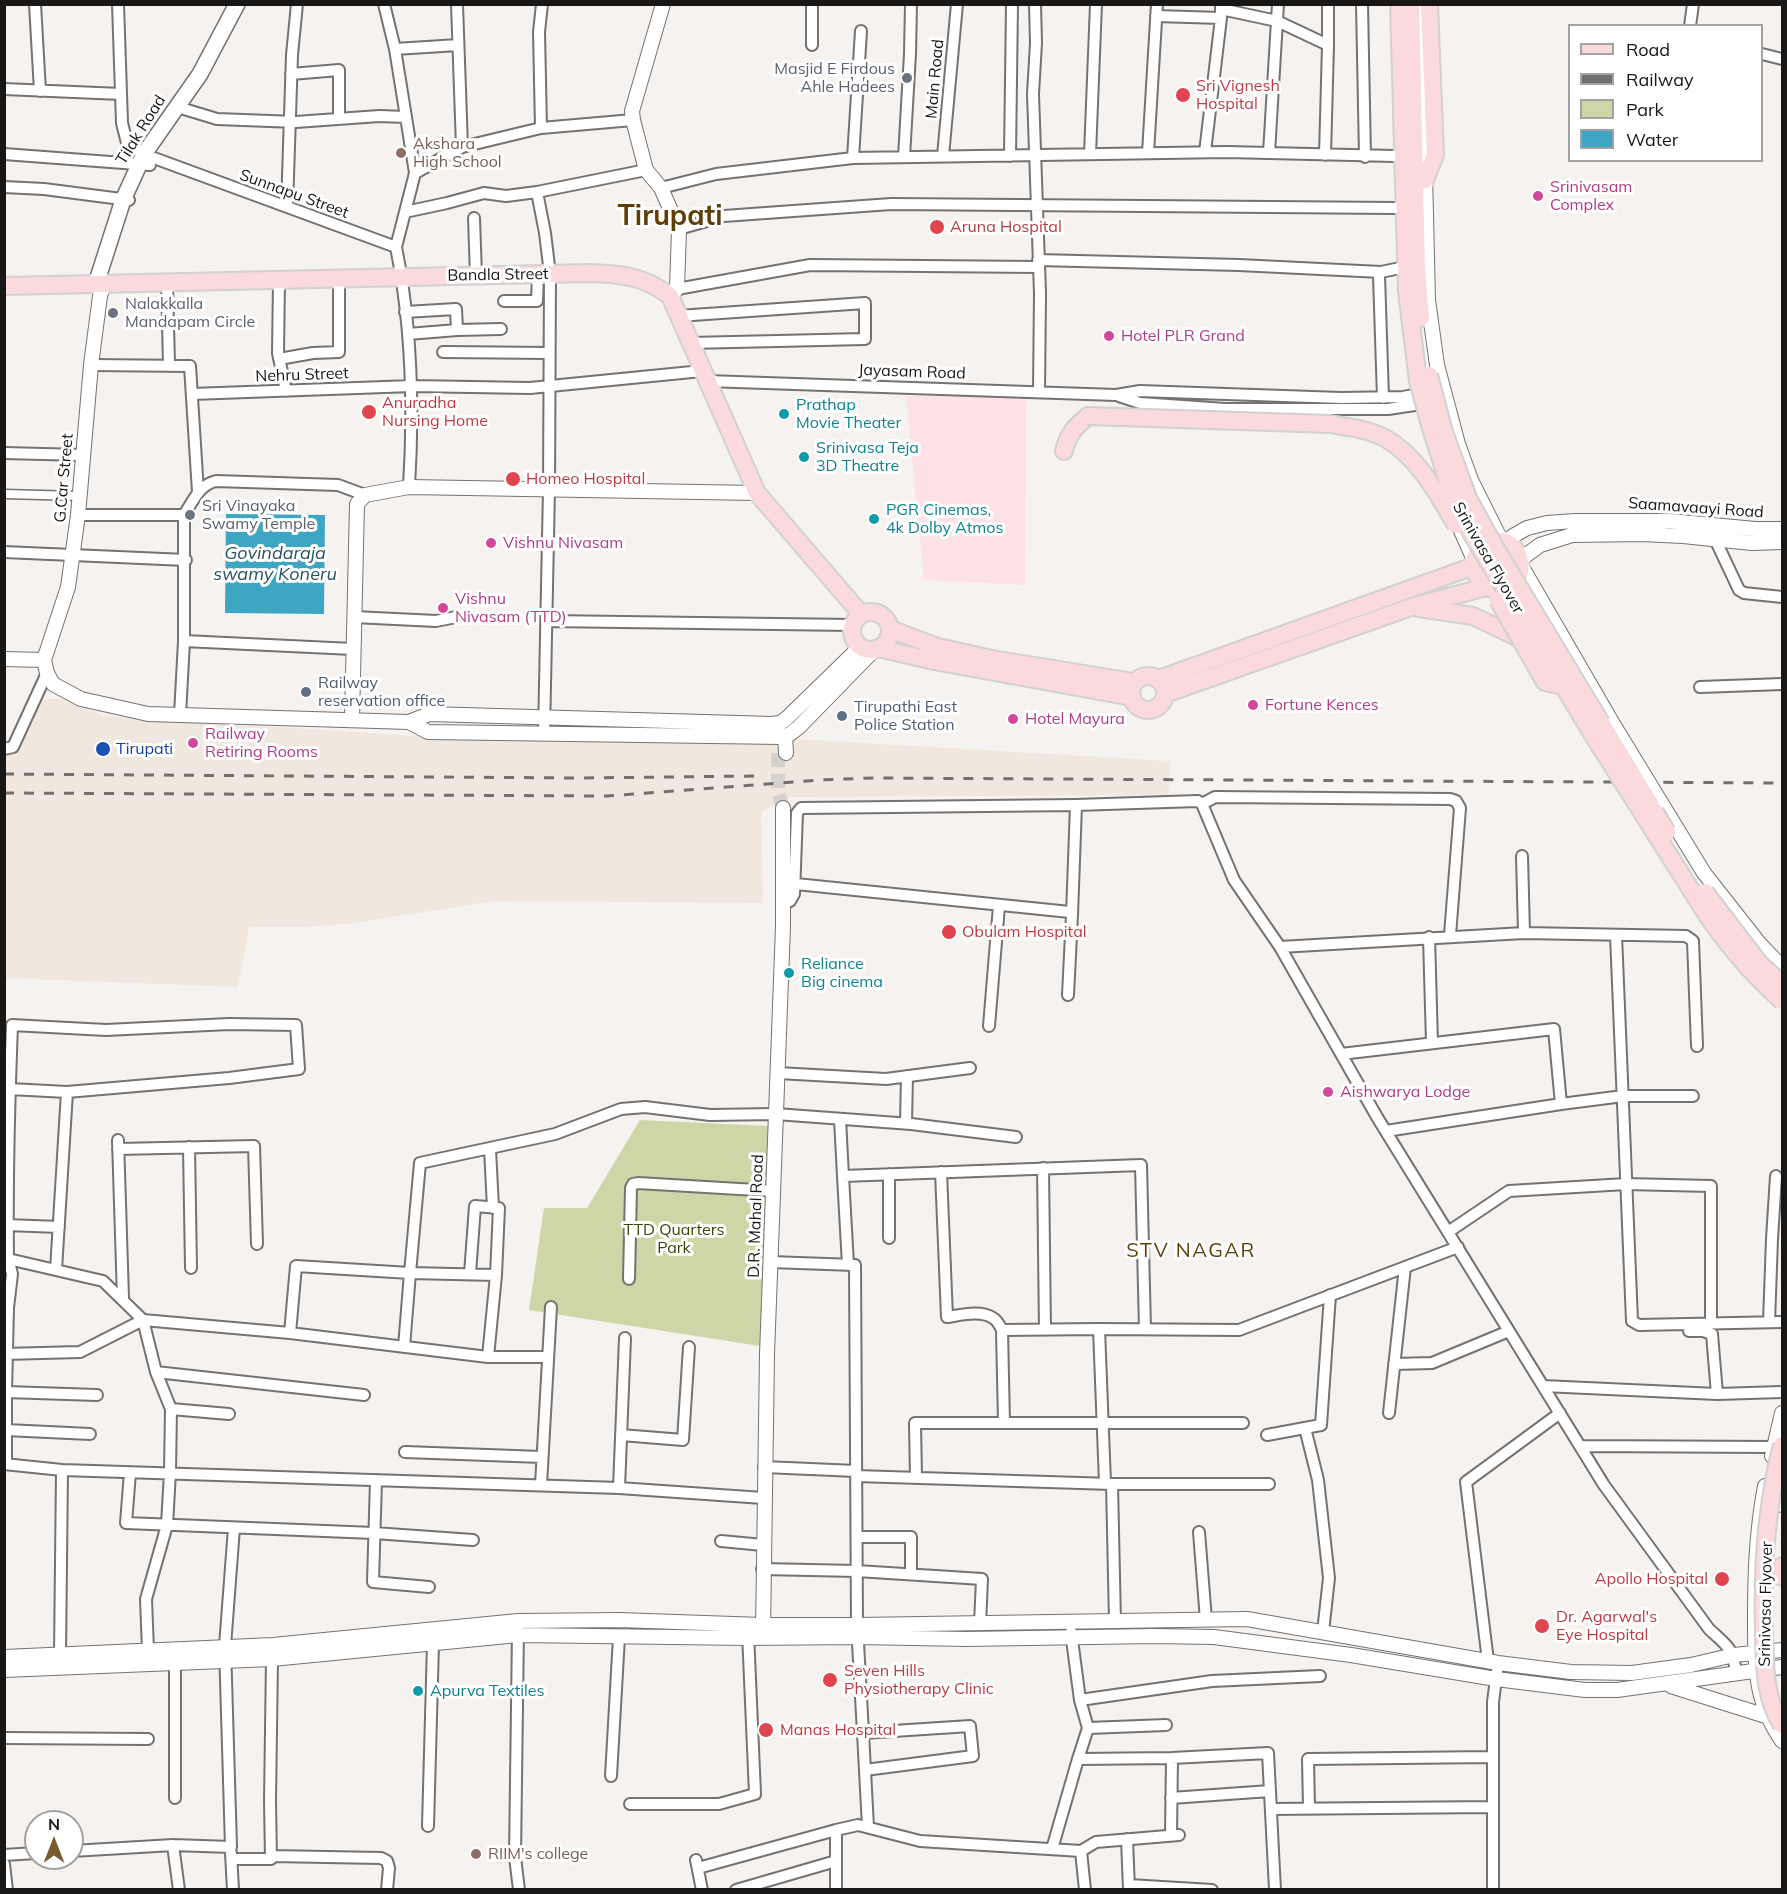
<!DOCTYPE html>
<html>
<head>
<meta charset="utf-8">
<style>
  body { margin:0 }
  #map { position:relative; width:1787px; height:1894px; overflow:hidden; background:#f6f2ef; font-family:Mulish,sans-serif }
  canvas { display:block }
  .frame { position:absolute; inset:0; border:6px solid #191716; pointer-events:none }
  .legend { position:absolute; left:1568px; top:24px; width:195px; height:138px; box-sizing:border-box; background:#fff; border:2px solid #a3a2a2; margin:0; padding:8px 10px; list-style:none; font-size:18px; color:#191716 }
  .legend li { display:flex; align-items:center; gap:12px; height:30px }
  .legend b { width:30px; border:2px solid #a3a2a2 }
  .north { position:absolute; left:24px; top:1810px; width:60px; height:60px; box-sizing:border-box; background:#fff; border:2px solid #a3a2a2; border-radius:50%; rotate:0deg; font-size:16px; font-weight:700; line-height:24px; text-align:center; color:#191716 }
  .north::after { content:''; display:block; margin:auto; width:21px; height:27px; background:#7a5b30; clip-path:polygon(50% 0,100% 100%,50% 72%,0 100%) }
</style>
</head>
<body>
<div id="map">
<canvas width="1787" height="1894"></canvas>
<div class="frame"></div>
<ul class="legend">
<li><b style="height:8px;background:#fadadd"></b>Road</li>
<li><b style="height:8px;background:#72706e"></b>Railway</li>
<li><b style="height:16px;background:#ced6a7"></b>Park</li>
<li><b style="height:16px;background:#3da6c3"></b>Water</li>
</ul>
<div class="north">N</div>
</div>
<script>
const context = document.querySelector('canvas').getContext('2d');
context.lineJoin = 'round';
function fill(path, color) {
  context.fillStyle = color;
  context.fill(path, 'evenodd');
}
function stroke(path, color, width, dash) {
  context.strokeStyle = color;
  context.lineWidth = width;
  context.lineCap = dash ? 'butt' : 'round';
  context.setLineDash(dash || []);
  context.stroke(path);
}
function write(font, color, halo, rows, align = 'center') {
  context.font = font + ' Mulish,sans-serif';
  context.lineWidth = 6;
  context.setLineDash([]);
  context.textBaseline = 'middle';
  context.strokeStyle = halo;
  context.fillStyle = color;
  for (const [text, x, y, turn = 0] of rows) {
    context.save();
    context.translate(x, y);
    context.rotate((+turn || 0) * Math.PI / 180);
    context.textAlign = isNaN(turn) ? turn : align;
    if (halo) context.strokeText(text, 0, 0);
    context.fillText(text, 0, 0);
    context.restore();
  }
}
const built = new Path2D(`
  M33,699H69L103,716L419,736L795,739L1170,761L1168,795L790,797L761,812L763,903L494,901L355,923L302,927H249L238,987L5,978V742L16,741Z`);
const industrial = new Path2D(`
  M906,396L1026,397L1025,585L924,580Z`);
const green = new Path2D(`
  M640,1120L768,1126L760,1346L529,1310L544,1208H587Z`);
const water = new Path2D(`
  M226,514L325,515L324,614L225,613Z`);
const tertiaryTunnel = new Path2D(`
  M778,753V792L783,808`);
const pedestrian = new Path2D(`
  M4,494L79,496`);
const minor = new Path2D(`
  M35,4L40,91
  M118,4L122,123L127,143L147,156
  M384,4L395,49L415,173
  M457,4L462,147
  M1035,4L1036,43L1033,94L1040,293L1039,391
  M1362,4L1365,157
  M1221,9L1277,21L1328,45V4
  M1156,16L1221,18
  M1690,26L1693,4
  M812,45V4
  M395,49L458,45
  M1762,54L1782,59
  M291,74L339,70V119
  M4,89L121,94
  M184,109L217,119L296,122L379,116L406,117
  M541,128L539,32L542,4
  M1205,152L1221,18V4
  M1148,153L1157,4
  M1269,153L1278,4
  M4,154L150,165
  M1090,154L1096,4
  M1325,155L1328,45
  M943,156L957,4
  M1010,156L1012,4
  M904,157L910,54L911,4
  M154,158L396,247C412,327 414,406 409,487
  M853,158L861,31
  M4,187L44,189L129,200
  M661,188L716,174L853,158L1227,152L1394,156
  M537,192L646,170
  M287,207L292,55L297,4
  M405,212L447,203L484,193L506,196L537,192L545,233L550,274L549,489L544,734
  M474,218L476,276
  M679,229L724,216L891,204L1396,208
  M396,247L415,173L462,147L541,128L633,120
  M1038,260L1239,265L1381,272
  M279,280L278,353L286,391
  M167,283L169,365
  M677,289L810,265L1038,267
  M504,301H537L538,274
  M405,312L456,309L457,330L501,329
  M678,316L865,303V339L690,343
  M408,334L457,330
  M443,352L549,353
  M279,359L313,353L339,352V279
  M91,365L190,366L198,492
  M707,381L1116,395L1140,391L1341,398L1403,397L1428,392
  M192,394L412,386L530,388L702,371
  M1119,396L1140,403L1225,409H1388L1428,403
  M1383,398L1379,276L1381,272L1400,268
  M4,453L82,455
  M78,515H184C193,501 199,485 216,481L338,485L365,495
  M184,515V641L353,649
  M1715,539L1739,590L1744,593L1782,597
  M4,552L186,560
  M354,617L436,621L456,617
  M547,621L852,625
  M1700,687L1782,684
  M180,715L184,641
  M4,749L13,747L47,673
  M1202,804L1215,797L1450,799L1456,801L1460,808L1450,935
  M1522,856L1524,933
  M796,884L1070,912L1072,915L1068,995
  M783,904L790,901L794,894L797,813L801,808L1076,805L1198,801L1202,804L1234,880L1280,947L1377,1117L1604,1485L1709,1629C1727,1646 1733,1647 1736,1673
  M1072,915L1076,805
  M1616,935L1632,1321L1639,1325L1782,1322
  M1429,937L1432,1043
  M1280,947L1524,933L1686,936L1693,941L1697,1046
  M989,1026L999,906
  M1341,1054L1554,1029L1561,1104L1623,1096H1693
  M778,1073L886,1079L970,1068
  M4,1089H10L67,1092L229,1078L299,1069L296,1025L229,1024L106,1030L12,1025C9,1103 7,1180 8,1258L12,1274L8,1308L6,1392
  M840,1119L843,1176
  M906,1123L907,1076
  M1386,1131L1561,1104
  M118,1140L123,1298
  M189,1147L191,1268
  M118,1149L254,1146L257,1244
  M490,1149L493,1208
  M1043,1168L1045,1330
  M941,1172L947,1317C961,1315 981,1310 993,1318C997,1320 1000,1326 1002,1330
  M889,1174V1238
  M7,1225L59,1227
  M1448,1232L1509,1191L1626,1184L1711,1186V1323
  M4,1258L103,1281L143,1320L290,1333L488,1357H548
  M770,1262L855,1265L857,1625L863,1733
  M848,1265L843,1176L1141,1165L1145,1329
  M56,1270L67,1092
  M470,1274L475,1206L499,1208L496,1275L488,1357
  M629,1279L631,1188L633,1184L638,1183L773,1191
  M1769,1322L1772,1239L1776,1176
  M1099,1329L1239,1330L1458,1247
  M1689,1331H1703L1712,1334L1717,1394
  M290,1333L296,1266L410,1273L420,1163L555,1134L621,1109L645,1107L710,1115L776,1114L911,1124L1016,1137
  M404,1347L410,1273L496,1275
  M4,1354L80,1352L143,1320L156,1372
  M1394,1364L1432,1363L1509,1331
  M1543,1386L1717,1394L1782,1392
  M171,1409L229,1414
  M1389,1413L1405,1267
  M1004,1423L1002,1330L1099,1329L1105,1483
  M1305,1428L1318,1480L1329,1578L1323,1632
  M6,1430L90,1434
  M621,1435L683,1440L689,1347
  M1267,1435L1321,1425L1330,1295
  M1580,1446L1774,1447
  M405,1452L542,1457
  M4,1464L62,1470L619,1488L763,1498
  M6,1464V1392L97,1395
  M764,1467L856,1471
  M130,1473L126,1523L374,1533L473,1540
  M856,1476L1112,1484H1269
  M916,1478L915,1423H1243
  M376,1480L373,1582L429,1587
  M1112,1484L1115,1622
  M541,1485L551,1307
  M619,1488L625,1338
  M1199,1532L1206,1620
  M857,1537H911V1574
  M721,1541L763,1545
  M762,1569L857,1571L982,1579L980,1624
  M518,1630L515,1857L519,1890
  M1071,1632L1080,1700L1212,1681L1320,1676
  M148,1650L146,1599L167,1525L170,1472L171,1409L156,1372L364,1395
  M60,1655L62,1470
  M1488,1661L1466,1482L1560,1413
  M1080,1700L1088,1728
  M4,1738L148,1739
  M1078,1759L1172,1758
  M865,1770L973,1756L970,1726L863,1733L868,1827
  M611,1776L619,1637
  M175,1798V1662
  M1171,1798L1270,1791
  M630,1804H719L755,1794L748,1633
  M1309,1808L1308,1759L1492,1757
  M1271,1809L1492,1807
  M428,1826L433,1644
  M836,1830L858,1825L920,1841L1081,1851L1096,1842L1179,1835
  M1171,1835L1172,1758L1268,1753L1275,1890
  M1127,1839L1129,1890
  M173,1845L231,1847L225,1646L234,1528
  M1052,1849L1078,1759L1088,1728L1166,1725
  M72,1851L173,1845L179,1890
  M1081,1851L1085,1890
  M231,1853L233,1890
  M4,1855L36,1853
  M271,1856L381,1858L387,1861L389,1868L387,1890
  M232,1859H271L270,1801L272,1659
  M696,1860L702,1890
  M4,1864L7,1890
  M698,1868L836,1830V1890
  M1129,1885L1212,1890
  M736,1890L836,1861
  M1493,1890V1702L1498,1663`);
const tertiary = new Path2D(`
  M663,4L632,111L633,120L646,170L661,188L679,229L677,289L670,296
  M1421,4L1428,300L1437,365L1458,444L1471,480L1502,542
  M1454,515L1474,560
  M1506,543L1513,536L1527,528L1547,523L1575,521H1670L1755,529H1782
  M1521,559L1540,545L1572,535L1642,534L1683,536L1752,543L1782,542
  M1522,567L1613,724
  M4,659L44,660
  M44,660L47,673L53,684L81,699L148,714L409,722L429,714L772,724L780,723L787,718L860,647
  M44,660L68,587L78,515L91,365L100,296L104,284
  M352,720L357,504L365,495L409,487L757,493
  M409,722L428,732L782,737L790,734L799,727L874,650
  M785,736L786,753
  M1660,801L1704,873L1759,943L1782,967
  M1772,1456L1782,1413
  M1765,1486C1756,1535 1755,1574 1755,1623C1755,1647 1755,1673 1761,1696C1765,1712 1773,1728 1782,1741
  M1782,1491V1505
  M763,1633L767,1354L783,926V808
  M4,1657L273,1645L518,1621L619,1620L762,1625H857L1247,1619L1498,1663L1571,1672L1632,1673L1691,1665L1734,1655L1782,1650
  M4,1670L272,1659L518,1635L748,1638L858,1637L966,1639L1154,1636L1214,1637L1351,1655L1496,1679L1585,1690H1617L1782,1667
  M1671,1686L1769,1717`);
const secondary = new Path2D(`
  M96,284L123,200L144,154L200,74L237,4`);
const primary = new Path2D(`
  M1399,4L1407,291L1418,381
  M1411,4L1417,270L1421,318
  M1425,180L1435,155L1429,4
  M4,286L590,273C621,274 644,276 670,296L757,493L861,614
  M1064,451C1068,434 1075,427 1088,416
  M1419,608L1473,616L1525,641
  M852 631a19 19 0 1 1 38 0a19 19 0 1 1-38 0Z
  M890,629L938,647L992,659L1133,682
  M878,648L934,661L1132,697
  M1131 693a17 17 0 1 1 34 0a17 17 0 1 1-34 0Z
  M1159,679L1474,566
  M1165,694L1411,607L1486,587C1537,605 1526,523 1487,545C1468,555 1472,575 1486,587
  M1782,1566V1577`);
const rail = new Path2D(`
  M4,774L580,778L757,776
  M4,793L606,796L820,780L873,778L1782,783`);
const tertiaryBridge = new Path2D(`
  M1613,724L1660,801`);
const primaryBridge = new Path2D(`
  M1429,375L1444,432L1468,498L1496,549L1667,832
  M1418,381L1432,432L1454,500L1473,536L1596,740L1705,912C1727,945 1753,975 1782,1001
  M1088,416L1330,424C1348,427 1368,429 1385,438C1417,456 1438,494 1456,525
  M1498,600L1545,682L1563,686
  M1705,892L1760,964L1782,984
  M1782,1445C1766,1506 1762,1569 1764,1632C1765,1664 1764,1698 1782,1725`);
const markers = [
  [907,78,6,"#6b7280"],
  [1183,95,8,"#e0444e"],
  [401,153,6,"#8d6e63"],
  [1538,196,6,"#d1479c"],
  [937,227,8,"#e0444e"],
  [113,313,6,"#6b7280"],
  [1109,336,6,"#d1479c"],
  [369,412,8,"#e0444e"],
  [784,414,6,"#0f9aa8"],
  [804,457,6,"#0f9aa8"],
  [513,479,8,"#e0444e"],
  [190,515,6,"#6b7280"],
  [874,519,6,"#0f9aa8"],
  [491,543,6,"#d1479c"],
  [443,608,6,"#d1479c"],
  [306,692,6,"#5c6f8a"],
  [1253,705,6,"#d1479c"],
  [842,716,6,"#5c6f8a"],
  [1013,719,6,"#d1479c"],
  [193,743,6,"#d1479c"],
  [103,749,8,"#1a4fb4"],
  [949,932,8,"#e0444e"],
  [789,973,6,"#0f9aa8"],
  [1328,1092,6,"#d1479c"],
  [1722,1579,8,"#e0444e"],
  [1542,1626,8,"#e0444e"],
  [830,1680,8,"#e0444e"],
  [418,1691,6,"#0f9aa8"],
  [766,1730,8,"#e0444e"],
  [476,1854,6,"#8d6e63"]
];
const worshipNames = [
  ["Masjid E Firdous",895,69,"right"],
  ["Ahle Hadees",895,87,"right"],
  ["Nalakkalla",125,304],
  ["Mandapam Circle",125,322],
  ["Sri Vinayaka",202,506],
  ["Swamy Temple",202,524]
];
const streetNames = [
  ["Main Road",935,79,-85],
  ["Tilak Road",141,130,-58],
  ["Sunnapu Street",294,194,20],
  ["Bandla Street",498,275,-1],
  ["Jayasam Road",912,372,2],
  ["Nehru Street",302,375,-2],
  ["G.Car Street",64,478,-85],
  ["Saamavaayi Road",1696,508,4],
  ["Srinivasa Flyover",1488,558,60],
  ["D.R. Mahal Road",756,1216,-88],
  ["Srinivasa Flyover",1766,1604,-89]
];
const healthNames = [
  ["Sri Vignesh",1196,86],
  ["Hospital",1196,104],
  ["Aruna Hospital",950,227],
  ["Anuradha",382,403],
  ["Nursing Home",382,421],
  ["Homeo Hospital",526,479],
  ["Obulam Hospital",962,932],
  ["Apollo Hospital",1708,1579,"right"],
  ["Dr. Agarwal's",1556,1617],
  ["Eye Hospital",1556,1635],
  ["Seven Hills",844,1671],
  ["Physiotherapy Clinic",844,1689],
  ["Manas Hospital",780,1730]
];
const educationNames = [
  ["Akshara",413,144],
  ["High School",413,162],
  ["RIIM's college",488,1854]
];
const hotelNames = [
  ["Srinivasam",1550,187],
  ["Complex",1550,205],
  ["Hotel PLR Grand",1121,336],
  ["Vishnu Nivasam",503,543],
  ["Vishnu",455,599],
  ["Nivasam (TTD)",455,617],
  ["Fortune Kences",1265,705],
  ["Hotel Mayura",1025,719],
  ["Railway",205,734],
  ["Retiring Rooms",205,752],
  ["Aishwarya Lodge",1340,1092]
];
const cultureNames = [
  ["Prathap",796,405],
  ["Movie Theater",796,423],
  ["Srinivasa Teja",816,448],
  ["3D Theatre",816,466],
  ["PGR Cinemas,",886,510],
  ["4k Dolby Atmos",886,528],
  ["Reliance",801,964],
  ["Big cinema",801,982],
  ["Apurva Textiles",430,1691]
];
const serviceNames = [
  ["Railway",318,683],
  ["reservation office",318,701],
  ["Tirupathi East",854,707],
  ["Police Station",854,725]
];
const transitNames = [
  ["Tirupati",116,749]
];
const parkNames = [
  ["TTD Quarters",674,1230],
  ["Park",674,1248]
];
const waterNames = [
  ["Govindaraja",275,554],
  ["swamy Koneru",275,575]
];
const quarterNames = [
  ["STV NAGAR",1191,1251]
];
const townNames = [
  ["Tirupati",670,217]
];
fill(built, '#f0e7de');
fill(industrial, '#fce2e6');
fill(green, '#ced6a7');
fill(water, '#3da6c3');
stroke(tertiaryTunnel, '#d5d1ce', 14, [14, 7]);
stroke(pedestrian, '#757270', 11);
stroke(minor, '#757270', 14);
stroke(tertiary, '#757270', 16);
stroke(secondary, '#757270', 18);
stroke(primary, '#d1d1d0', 20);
stroke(pedestrian, '#fff', 8);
stroke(minor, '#fff', 10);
stroke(tertiary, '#fff', 14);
stroke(secondary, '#fff', 15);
stroke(primary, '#fadadd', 16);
stroke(rail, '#72706e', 3, [10, 10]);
stroke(tertiaryBridge, '#757270', 16, []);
stroke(primaryBridge, '#d1d1d0', 20, []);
stroke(tertiaryBridge, '#fff', 14);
stroke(primaryBridge, '#fadadd', 16);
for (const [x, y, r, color] of markers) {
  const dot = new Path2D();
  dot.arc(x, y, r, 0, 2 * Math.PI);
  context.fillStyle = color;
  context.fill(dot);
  stroke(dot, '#fff', 2);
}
write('16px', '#5b616d', '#fff', worshipNames, 'left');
write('16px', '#191716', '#fff', streetNames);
write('16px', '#be3a42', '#fff', healthNames, 'left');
write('16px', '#785e54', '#fff', educationNames, 'left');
write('16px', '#b23c85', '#fff', hotelNames, 'left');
write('16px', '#0d838f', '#fff', cultureNames, 'left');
write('16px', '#4e5e75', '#fff', serviceNames, 'left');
write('16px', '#164399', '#fff', transitNames, 'left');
write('16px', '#3d4305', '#fff', parkNames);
write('italic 18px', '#275361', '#fff', waterNames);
context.letterSpacing = '1.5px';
write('20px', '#5f3e06', '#fff', quarterNames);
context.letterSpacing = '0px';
write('bold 28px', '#5f3e06', '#fff', townNames);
</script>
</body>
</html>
